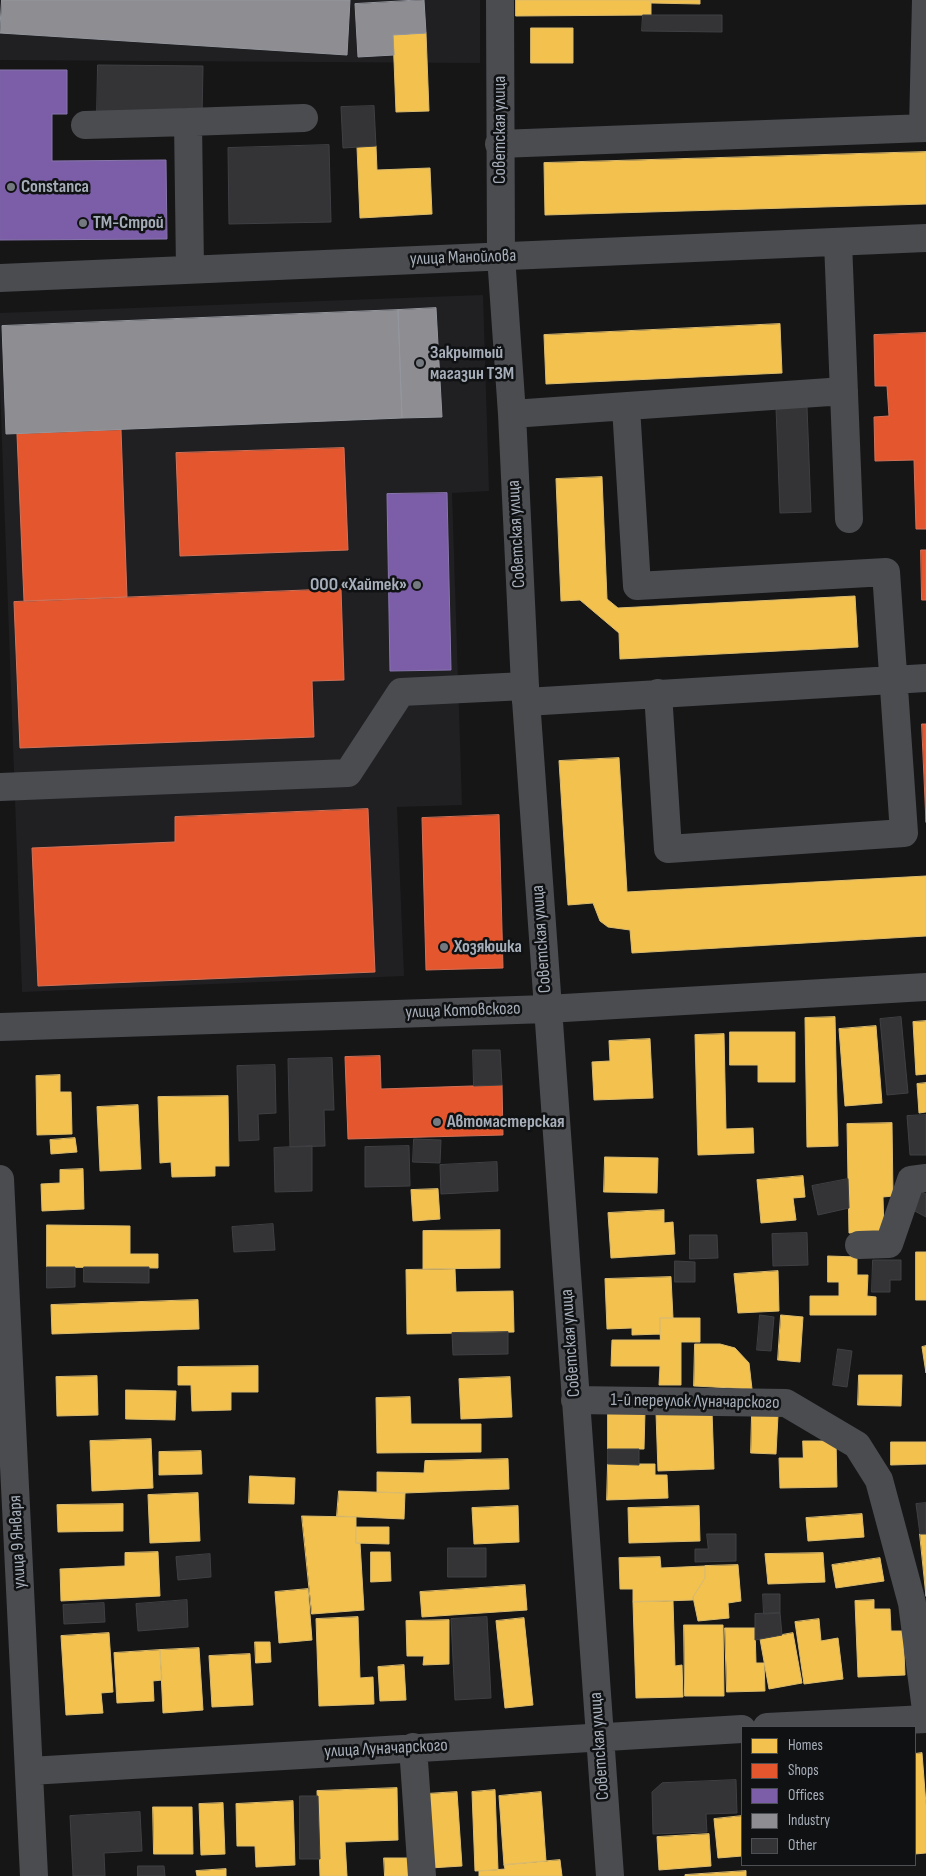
<!DOCTYPE html>
<html>
<head>
<meta charset="utf-8">
<style>
  body { margin:0 }
  #map { position:relative; width:926px; height:1876px; overflow:hidden; background:#161617; font-family:"Sofia Sans Condensed",sans-serif }
  canvas { display:block }
  .legend { position:absolute; left:741px; top:1726px; width:175px; height:140px; box-sizing:border-box; background:#101113; border:1px solid #4c5055; margin:0; padding:6px 9px; list-style:none; font-size:15px; color:#a6aeb9 }
  .legend li { display:flex; align-items:center; gap:10px; height:25px }
  .legend b { width:25px; border:1px solid #4c5055 }
</style>
</head>
<body>
<div id="map">
<canvas width="926" height="1876"></canvas>
<ul class="legend">
<li><b style="height:14px;background:#f2c14e"></b>Homes</li>
<li><b style="height:14px;background:#e4572e"></b>Shops</li>
<li><b style="height:14px;background:#7b5ea7"></b>Offices</li>
<li><b style="height:14px;background:#8d8d92"></b>Industry</li>
<li><b style="height:14px;background:#343436"></b>Other</li>
</ul>
</div>
<script>
const context = document.querySelector('canvas').getContext('2d');
context.lineJoin = 'round';
function fill(path, color) {
  context.fillStyle = color;
  context.fill(path, 'evenodd');
}
function stroke(path, color, width, dash) {
  context.strokeStyle = color;
  context.lineWidth = width;
  context.lineCap = dash ? 'butt' : 'round';
  context.setLineDash(dash || []);
  context.stroke(path);
}
function write(font, color, halo, rows, align = 'center') {
  context.font = font + ' "Sofia Sans Condensed",sans-serif';
  context.lineWidth = 5;
  context.setLineDash([]);
  context.textBaseline = 'middle';
  context.strokeStyle = halo;
  context.fillStyle = color;
  for (const [text, x, y, turn = 0] of rows) {
    context.save();
    context.translate(x, y);
    context.rotate((+turn || 0) * Math.PI / 180);
    context.textAlign = isNaN(turn) ? turn : align;
    if (halo) context.strokeText(text, 0, 0);
    context.fillText(text, 0, 0);
    context.restore();
  }
}
const built = new Path2D(`
  M0,0H480V63L0,60Z
  M483,295L489,491L452,493L462,805L397,807L404,976L22,992L0,387V313Z`);
const homes = new Path2D(`
  M516,0H651V15L516,16Z
  M651,0H700V4L651,3Z
  M531,28H573V63H531Z
  M426,33L429,111L396,112L393,35Z
  M376,146L377,170L430,168L432,214L360,218L357,147Z
  M926,152V204L545,215L544,163Z
  M780,324L782,373L546,384L544,335Z
  M602,477L607,599L618,608L855,596L858,647L620,659L619,633L580,600L561,601L556,479Z
  M619,758L627,892L926,876V936L632,953L630,930L608,927L600,921L593,903L568,905L559,761Z
  M835,1017L838,1146L807,1147L805,1018Z
  M926,1021V1074L916,1075L913,1022Z
  M876,1026L882,1103L845,1106L839,1029Z
  M730,1032H795V1082H758V1065H730Z
  M724,1034L726,1129L753,1128L754,1153L698,1155L695,1035Z
  M650,1039L653,1098L594,1100L592,1062L610,1061L609,1041Z
  M60,1075V1092H71L72,1134L37,1135L36,1076Z
  M926,1083V1112L919,1113L917,1084Z
  M228,1096L229,1166H215V1176L172,1177L171,1162L160,1163L158,1097Z
  M138,1105L141,1169L100,1171L97,1107Z
  M892,1123L893,1196L883,1197L884,1233H849L847,1124Z
  M75,1138L77,1152L51,1154L50,1140Z
  M605,1157L658,1158L657,1193L604,1192Z
  M83,1169L84,1209L42,1211L41,1184L60,1183V1170Z
  M803,1176L805,1197L793,1198L796,1220L761,1223L757,1180Z
  M438,1189L440,1219L413,1221L411,1190Z
  M664,1210V1223L673,1222L675,1254L611,1258L608,1213Z
  M47,1225L130,1226V1254H158V1268L47,1267Z
  M500,1230V1268L423,1269V1231Z
  M916,1252H926V1300H916Z
  M828,1256L857,1257V1275H868L867,1296L876,1297V1315H810V1296H839V1282H828Z
  M455,1269L456,1292L513,1291L514,1332L407,1334L406,1270Z
  M778,1271L779,1311L738,1313L734,1274Z
  M671,1277L673,1318H660V1334L632,1335V1328L607,1329L605,1279Z
  M198,1300L199,1329L52,1334L51,1305Z
  M781,1315L803,1317L800,1362L778,1360Z
  M660,1318H700V1342H681V1385H659L660,1366H611L612,1340H660Z
  M695,1344H720L735,1348L749,1363L752,1389L694,1386Z
  M926,1346V1373L922,1347Z
  M258,1366V1392H231V1410L192,1411L191,1385H178V1367Z
  M859,1375H902L901,1406L858,1405Z
  M97,1376L98,1415L57,1416L56,1377Z
  M510,1377L512,1417L461,1419L459,1379Z
  M126,1390L176,1391L175,1420L126,1419Z
  M410,1397L411,1424H481V1452L377,1453L376,1398Z
  M608,1411H645L644,1449H608Z
  M712,1411L714,1469L658,1471L656,1413Z
  M752,1414L778,1415L776,1454L751,1453Z
  M151,1439L153,1488L92,1491L90,1441Z
  M803,1441H836L837,1487L780,1488L779,1458H803Z
  M891,1442H926V1464L891,1465Z
  M201,1451L202,1474L159,1475V1452Z
  M508,1459L509,1489L405,1493L377,1492V1472L424,1473L425,1461Z
  M608,1464H655V1475H667L668,1498L607,1500Z
  M250,1476L295,1478L294,1504L249,1503Z
  M339,1491L405,1493L404,1519L337,1516Z
  M198,1493L200,1541L150,1543L148,1495Z
  M123,1504V1531L58,1532L57,1505Z
  M518,1506L519,1542L474,1544L472,1508Z
  M699,1506L700,1541L629,1543L628,1508Z
  M862,1514L864,1537L808,1541L806,1518Z
  M302,1516L356,1517V1543H360L364,1610L312,1614Z
  M356,1527H389V1544L356,1543Z
  M920,1534H926V1596Z
  M158,1552L160,1596L61,1601L60,1569L125,1566V1553Z
  M371,1552H390L391,1581L371,1582Z
  M823,1553L825,1582L768,1584L765,1554Z
  M660,1557L661,1568L705,1566V1578L693,1597V1600L633,1602V1589H620L619,1558Z
  M880,1558L884,1581L836,1588L832,1565Z
  M738,1565L741,1601L728,1603L729,1618L698,1621L693,1597L705,1578V1566Z
  M525,1585L527,1610L422,1617L420,1592Z
  M308,1589L312,1640L279,1643L275,1592Z
  M874,1600V1609H890L891,1631H903L905,1675L858,1677L855,1601Z
  M673,1601L675,1666L682,1665L683,1697L636,1698L633,1602Z
  M358,1617L360,1678L373,1677L374,1704L319,1706L316,1619Z
  M524,1618L533,1705L505,1708L496,1621Z
  M819,1619L821,1641L838,1638L843,1679L804,1684L795,1622Z
  M449,1620V1664L423,1665L424,1656H407L406,1621Z
  M684,1625H723L724,1696H685Z
  M725,1628H755L756,1663H764L765,1691L727,1692Z
  M109,1633L113,1692L101,1693L103,1713L66,1715L61,1636Z
  M793,1633L802,1683L769,1689L760,1639Z
  M255,1642H270L271,1662L256,1663Z
  M199,1648L203,1710L163,1713L160,1650Z
  M160,1650L162,1680L153,1681L154,1701L117,1703L114,1653Z
  M250,1654L253,1705L212,1707L209,1656Z
  M404,1665L406,1700L380,1701L378,1667Z
  M922,1753L926,1805V1853L915,1854V1754Z
  M397,1788L398,1840L345,1842L347,1876H320L317,1791Z
  M495,1790L498,1870L475,1871L472,1792Z
  M457,1792L462,1866L430,1868L426,1794Z
  M541,1792L546,1861L504,1865L499,1796Z
  M293,1801L295,1865L256,1867L255,1846H237L236,1804Z
  M223,1803L225,1854L201,1855L199,1804Z
  M153,1807H192L193,1854H154Z
  M742,1816V1856L718,1858L714,1819Z
  M709,1834L711,1866L659,1870L657,1837Z
  M384,1858H410V1876H385Z
  M560,1860L562,1876H479V1871L505,1869L504,1865Z
  M226,1869V1876H197L196,1871Z
  M746,1871V1876H685V1875Z`);
const shops = new Path2D(`
  M926,333V529H916L914,460L875,461L874,417L889,416L887,386H875L874,335Z
  M121,430L127,597L24,601L17,434Z
  M344,448L348,550L180,556L176,453Z
  M921,550H926V600H922Z
  M341,589L344,680L312,681L314,737L20,748L14,602Z
  M922,724H926V822Z
  M368,809L375,972L38,986L32,848L175,842V817Z
  M499,815L503,968L426,970L422,818Z
  M380,1056L381,1089L502,1085L503,1135L348,1139L345,1057Z`);
const offices = new Path2D(`
  M0,70H67V114H52V161L166,160L167,239L0,240Z
  M447,493L451,670L390,671L387,494Z`);
const industry = new Path2D(`
  M2,0H350L347,55L0,33Z
  M424,0L426,33L393,35L394,55L358,57L355,4Z
  M436,308L442,417L402,418L398,310Z
  M398,310L402,418L6,434L2,326Z`);
const building = new Path2D(`
  M643,15H722V32L642,31Z
  M98,65L203,66L202,116L97,115Z
  M374,106L376,146L343,148L341,107Z
  M329,145L331,222L229,224L228,148Z
  M807,407L811,512L780,513L776,408Z
  M901,1017L908,1093L887,1095L880,1019Z
  M473,1050H500L502,1085L474,1086Z
  M332,1058L334,1110H324L325,1146L290,1147L288,1059Z
  M275,1065L276,1113L258,1114L259,1140L239,1141L237,1066Z
  M926,1115V1155H910L907,1116Z
  M414,1139L441,1140L440,1163L413,1162Z
  M312,1146V1191L275,1192L274,1148Z
  M409,1146L410,1186L365,1187V1147Z
  M497,1162L498,1191L441,1194L440,1165Z
  M848,1179L849,1208L818,1215L812,1186Z
  M920,1191L926,1194V1217L911,1209Z
  M273,1224L275,1250L234,1252L232,1227Z
  M807,1233L808,1265L773,1266L772,1234Z
  M690,1235H717L718,1258L690,1259Z
  M873,1260H901V1280H890V1292H872Z
  M675,1261L695,1262V1282H675Z
  M47,1267H75V1287L47,1288Z
  M84,1267H149V1283L84,1282Z
  M760,1315L774,1317L771,1351L757,1350Z
  M508,1332V1354L453,1355L452,1333Z
  M838,1349L852,1351L847,1387L833,1385Z
  M608,1449H639V1465L608,1464Z
  M926,1503V1534H920L916,1504Z
  M707,1534H736V1561L695,1562V1549H708Z
  M448,1548H486V1577H448Z
  M210,1554L211,1577L178,1580L176,1557Z
  M763,1594H780V1613L764,1614Z
  M187,1600L188,1627L138,1631L136,1604Z
  M104,1603L105,1622L64,1624L63,1605Z
  M780,1613L782,1635L755,1640V1614Z
  M487,1617L491,1698L455,1700L451,1619Z
  M736,1780L737,1813L706,1814L707,1832L653,1834L652,1792L662,1783Z
  M300,1796H318L320,1859H300Z
  M140,1812L142,1851L104,1853L105,1876H73L70,1816Z
  M138,1866H164L165,1876H138Z`);
const minor = new Path2D(`
  M500,0L501,256L512,414L525,686L610,1876
  M188,122L304,118
  M85,125L188,122L190,269
  M923,128L926,0
  M499,144L926,128
  M838,242L849,519
  M0,278L926,238
  M626,407L637,586L886,572L904,833L668,849L658,693
  M512,414L844,391
  M526,702L926,678
  M0,787L348,773L401,692L525,686
  M0,1027L547,1009L926,987
  M0,1179L34,1876
  M859,1245L889,1244L911,1180L926,1178
  M575,1400L786,1403L857,1445L879,1480L912,1603L926,1710
  M767,1727L926,1719
  M413,1747L422,1876
  M30,1771L742,1729`);
const markers = [
  [11,187,5,"#747980"],
  [83,223,5,"#747980"],
  [420,363,5,"#747980"],
  [417,585,5,"#747980"],
  [444,947,5,"#747980"],
  [437,1122,5,"#747980"]
];
const streetNames = [
  ["Советская улица",500,130,-90],
  ["улица Манойлова",463,258,-2],
  ["Советская улица",517,534,-93],
  ["Советская улица",542,939,-94],
  ["улица Котовского",463,1011,-2],
  ["Советская улица",571,1343,-94],
  ["1-й переулок Луначарского",695,1402,1],
  ["улица 9 Января",18,1542,-93],
  ["Советская улица",600,1746,-94],
  ["улица Луначарского",386,1749,-3]
];
const poiNames = [
  ["Constanca",21,187],
  ["ТМ-Строй",93,223],
  ["Закрытый",430,353],
  ["магазин ТЗМ",430,374],
  ["ООО «Хайтек»",407,585,"right"],
  ["Хозяюшка",454,947],
  ["Автомастерская",447,1122]
];
fill(built, '#202023');
fill(homes, '#f2c14e');
stroke(homes, '#dbbb6e', 1);
fill(shops, '#e4572e');
stroke(shops, '#d17158', 1);
fill(offices, '#7b5ea7');
stroke(offices, '#8876ac', 1);
fill(industry, '#8d8d92');
stroke(industry, '#94979e', 1);
fill(building, '#343436');
stroke(building, '#3f4043', 1);
stroke(minor, '#4a4c50', 28);
for (const [x, y, r, color] of markers) {
  const dot = new Path2D();
  dot.arc(x, y, r, 0, 2 * Math.PI);
  context.fillStyle = color;
  context.fill(dot);
  stroke(dot, '#101113', 2);
}
write('18px', '#a6aeb9', '#101113', streetNames);
write('bold 18px', '#a6aeb9', '#101113', poiNames, 'left');
</script>
</body>
</html>
